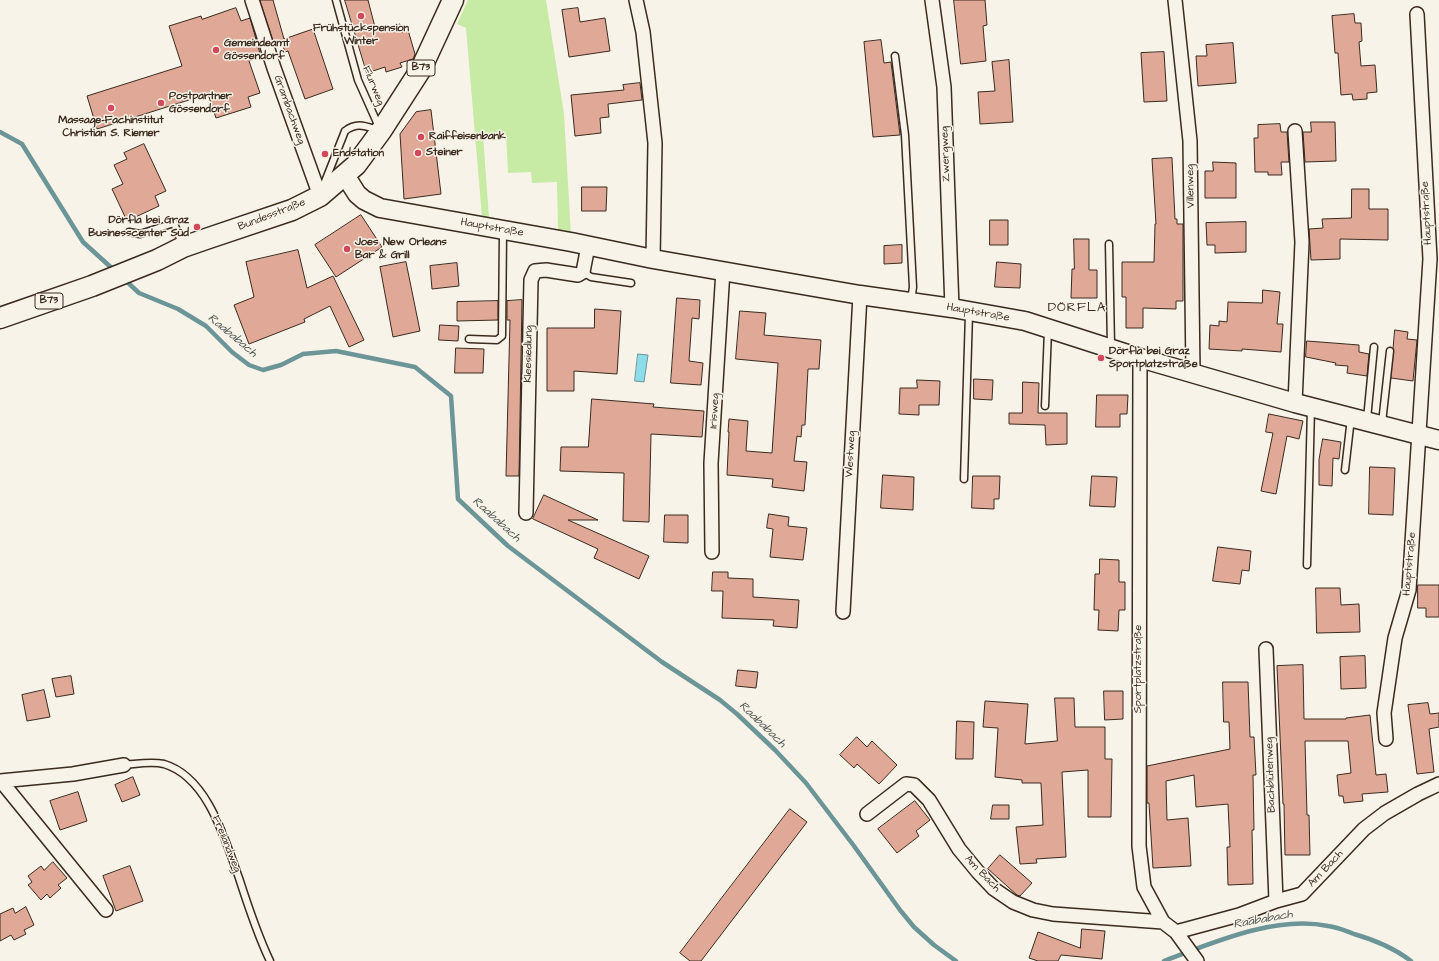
<!DOCTYPE html>
<html>
<head>
<meta charset="utf-8">
<style>
  body { margin:0 }
  canvas { display:block; background:#f7f3e8 }
</style>
</head>
<body>
<canvas width="1439" height="961"></canvas>
<script>
const context = document.querySelector('canvas').getContext('2d');
context.lineJoin = 'round';
function fill(path, color) {
  context.fillStyle = color;
  context.fill(path, 'evenodd');
}
function stroke(path, color, width, dash) {
  context.strokeStyle = color;
  context.lineWidth = width;
  context.lineCap = dash ? 'butt' : 'round';
  context.setLineDash(dash || []);
  context.stroke(path);
}
function write(font, color, halo, rows, align = 'center') {
  context.font = font + ' "Architects Daughter",sans-serif';
  context.lineWidth = 3;
  context.setLineDash([]);
  context.textBaseline = 'middle';
  context.strokeStyle = halo;
  context.fillStyle = color;
  for (const [text, x, y, turn = 0] of rows) {
    context.save();
    context.translate(x, y);
    context.rotate((+turn || 0) * Math.PI / 180);
    context.textAlign = isNaN(turn) ? turn : align;
    if (halo) context.strokeText(text, 0, 0);
    context.fillText(text, 0, 0);
    context.restore();
  }
}
const green = new Path2D(`
  M468,0H546L564,114L571,235L558,232L557,182L532,183L531,172L508,173L506,133L483,135L489,218L482,217L466,28L457,24Z`);
const water = new Path2D(`
  M638,354L648,355L644,382L635,381Z`);
const stream = new Path2D(`
  M0,132L22,144L83,242L115,271
  M124,279L139,293L178,309L206,326L232,352L249,365L263,370L281,365L303,354L336,351L415,367L451,396L458,499L508,546L662,662L720,700L737,714L775,750L806,783L854,846L900,910L914,927L934,945L956,961
  M1164,961C1212,943 1275,915 1328,926C1337,927 1346,931 1354,934C1375,940 1394,948 1411,961`);
const building = new Path2D(`
  M260,0H273L284,39L313,29L333,89L305,99L288,51L285,52L281,40L274,43Z
  M345,0H368L376,31L400,24L402,32L408,30L415,54L413,59L400,63L402,67L386,72L385,67L367,73Z
  M954,0H985L987,25L983,26L986,61L961,64Z
  M236,8L241,21L250,18L261,57L249,61L260,93L248,97L251,107L216,118L208,94L97,129L87,96L182,66L169,26L201,16L202,19Z
  M578,8L580,22L605,18L610,51L569,57L562,10Z
  M1354,14L1355,23H1361L1362,41L1359,42L1361,66L1375,65L1377,92L1367,93V99L1353,100L1352,94L1341,95L1338,53H1335L1332,16Z
  M881,40L884,63L891,62L900,135L873,137L864,42Z
  M1233,43L1236,83L1198,86L1196,56H1207L1206,45Z
  M1164,52L1167,101L1144,102L1141,53Z
  M1009,60L1013,122L980,124L978,92L995,91L992,62Z
  M640,83L642,100L608,104L609,117L600,118L601,133L575,136L571,95L624,90L623,85Z
  M431,110L441,194L404,199L400,134L416,112Z
  M1311,122H1335L1336,161L1305,162L1303,132H1311Z
  M1280,124L1281,132H1287L1289,162H1281L1282,175H1268V172H1255L1254,138H1258V125Z
  M144,144L166,191L155,196L159,206L127,221L112,189L123,184L114,165L127,159L124,153Z
  M1172,158L1175,219H1177V224H1183V301H1176V309L1143,308V328H1126V297H1122V262H1154L1155,224H1156L1152,159Z
  M1213,162L1236,163V198H1205V171H1213Z
  M582,187H607L606,211H582Z
  M1352,189H1369V209H1388V240L1340,239V259L1311,260L1309,229L1323,228L1322,219L1351,218Z
  M361,215L382,247L336,277L315,245Z
  M990,220H1008V245H990Z
  M1246,222V252L1215,253V245H1207L1206,223Z
  M1074,239H1089V270H1097V298H1071L1072,269H1074Z
  M902,245V263L884,264V246Z
  M298,250L307,288L333,276L364,340L349,347L330,306L304,319L305,322L249,344L234,305L254,297L246,262Z
  M406,262L420,331L393,337L380,267Z
  M997,262L1021,264L1020,288L995,287Z
  M457,263L459,286L432,289L430,266Z
  M1263,290L1280,292L1277,324H1283L1281,352L1242,349V351L1209,349L1210,325L1219,326V321L1227,322L1228,302L1262,303Z
  M677,298L700,300L699,319L692,318L689,361L703,363L701,385L671,383Z
  M522,300L519,476H506L510,320H507V301Z
  M498,301V320L457,321V302Z
  M595,309L621,311L617,374L574,371V391H547V328H594Z
  M740,311L766,313L764,335L821,340L819,369H808L805,425H802L801,437L797,436L794,461L807,462L804,491L772,487L773,479L727,475L729,432H728L729,419L748,421L746,451L772,453L778,363L736,359Z
  M440,325L459,326L458,341L439,340Z
  M1395,330L1408,332L1407,339L1417,340L1413,381L1391,378Z
  M1307,341L1359,345V352L1369,354L1367,376L1347,373L1348,366L1335,365L1336,363L1306,357Z
  M456,348L484,349L483,373H455Z
  M974,379L993,380L992,400L974,399Z
  M917,380L940,381L939,405H919V415L899,414L900,388H917Z
  M1023,382L1039,383L1038,413H1067V444L1046,445L1045,425L1009,424V413H1022Z
  M1097,395H1128L1127,414H1120V427H1096Z
  M592,399L654,404L653,407L704,411L702,437L651,434L649,522L623,521L624,473L560,471L561,447H588Z
  M1269,414L1303,421L1299,439L1287,436L1276,494L1261,491L1273,433L1266,432Z
  M1323,439L1341,442L1339,459L1333,458L1332,486L1319,485V460Z
  M1370,467L1395,468L1393,515L1369,514Z
  M883,475L914,477L913,510L881,508Z
  M973,476H1000L999,499H994V509L972,508Z
  M1092,476L1117,477L1115,507L1090,506Z
  M544,495L598,520H568L649,556L639,579L594,558L598,549L533,519Z
  M769,514L789,517L788,526L807,528L803,560L770,557L773,529L767,528Z
  M665,515H688V543L664,542Z
  M1218,547L1251,551L1249,571L1242,570L1240,584L1213,581Z
  M1100,559L1119,560V582H1125V610H1119L1118,631L1098,630L1099,610H1094L1095,574H1099Z
  M713,572H728V578L753,579V597L799,600L797,628L773,626L774,620L722,618L723,591H712Z
  M1418,585H1439V617H1426V608H1418Z
  M1316,588H1340L1341,605L1359,604L1360,632L1317,633Z
  M1365,656L1366,688L1341,689L1340,657Z
  M1303,665L1304,719H1346V718L1370,715L1376,775L1386,774L1388,792L1362,794L1363,801L1344,803L1343,796H1339L1337,775L1351,773L1348,741H1305L1307,815H1309L1310,855H1285L1284,804H1283L1277,666Z
  M738,670L758,672L756,688L736,686Z
  M71,676L74,694L56,697L52,679Z
  M1223,682H1248L1250,737H1254L1256,775H1253L1254,830H1252L1253,884L1228,885L1227,847H1230L1228,804L1196,807L1194,775L1166,781L1167,820L1188,818L1191,866L1153,868L1149,803H1147V766L1230,749L1229,722H1224Z
  M44,690L50,717L27,721L22,695Z
  M1104,691H1123V719L1105,720Z
  M1055,698H1074L1075,727H1105V759H1112L1111,817H1088V770L1062,772L1066,857L1036,859L1037,863L1020,864L1016,827L1043,825L1041,783H1022V780L995,777L998,728L983,727L985,701L1028,704L1025,744L1057,741Z
  M1428,703L1430,714L1439,713V727L1429,729L1434,772L1417,774L1408,705Z
  M957,721L974,722L973,759H956Z
  M857,737L867,747L872,741L897,765L879,784L857,764L854,768L840,755Z
  M133,777L140,795L122,802L115,785Z
  M78,792L87,821L60,830L50,801Z
  M915,801L930,820L916,831L919,836L897,853L878,829Z
  M993,805H1009V819H991Z
  M790,809L807,822L701,961H690L680,953Z
  M1000,855L1032,883L1020,896L1017,895L988,869Z
  M53,862L67,878L58,885L61,888L50,898L47,894L41,900L28,885L32,882L28,876L41,866L44,870Z
  M130,866L143,901L116,911L103,876Z
  M26,907L34,925L24,930L26,934L14,940L11,935L0,941V914L13,908L15,913Z
  M1082,929L1105,931L1102,959L1061,955L1058,961H1038L1029,958L1038,932L1080,948Z`);
const lane = new Path2D(`
  M336,0L358,80L379,127
  M895,56L905,135L913,287L911,301
  M324,184L345,131C357,122 365,126 378,130
  M129,232L140,234L174,223L182,244
  M1109,244L1111,346
  M583,272L591,277L631,283
  M469,339L497,340L502,336L503,232
  M1045,406L1048,330
  M1367,419L1374,347
  M1382,423L1390,351
  M1345,470L1351,418
  M964,479L969,313
  M1307,565L1311,408
  M124,765C137,764 151,761 164,764C208,777 225,840 239,878C248,906 257,934 270,961`);
const street = new Path2D(`
  M252,0L274,68L320,196
  M636,0L643,32L655,143L653,259
  M932,0L944,87L952,308
  M1175,0L1190,141L1193,372
  M1140,358L1139,846L1144,887L1163,922L1176,932L1197,961
  M1295,403L1302,242L1295,131
  M526,513L531,280L535,271L546,270L578,275L583,272L588,246
  M712,552L711,463L723,270
  M843,612L860,295
  M1266,649L1276,901
  M1386,739L1384,713L1395,638L1409,590L1430,259L1417,14
  M0,781L73,774L124,765
  M1,781L106,910
  M867,814L906,784L914,785L929,800L959,849L978,872L994,889L1013,902L1033,910L1053,914L1163,922
  M1176,932L1239,915L1276,901L1302,894L1364,829L1385,813L1418,794L1439,784`);
const secondary = new Path2D(`
  M345,175L357,194L364,200L380,208L571,242L653,259L860,295L952,308L1025,321L1140,358L1295,403L1439,440`);
const primary = new Path2D(`
  M0,318L92,286L157,260L183,247L206,239L292,210L320,196L356,165L381,131L421,69L453,0`);
const markers = [
  [361,16,4,"#d1495b"],
  [216,50,4,"#d1495b"],
  [161,103,4,"#d1495b"],
  [111,108,4,"#d1495b"],
  [421,137,4,"#d1495b"],
  [418,153,4,"#d1495b"],
  [325,154,4,"#d1495b"],
  [197,227,4,"#d1495b"],
  [347,249,4,"#d1495b"],
  [1101,358,4,"#d1495b"]
];
const shields = [
  [421,68,28],
  [49,301,28]
];
const shieldNames = [
  ["B73",421,68],
  ["B73",49,301]
];
const poiNames = [
  ["Frühstückspension",361,29,"center"],
  ["Winter",361,42,"center"],
  ["Gemeindeamt",224,44],
  ["Gössendorf",224,57],
  ["Postpartner",169,97],
  ["Gössendorf",169,110],
  ["Massage-Fachinstitut",111,121,"center"],
  ["Christian S. Riemer",111,134,"center"],
  ["Raiffeisenbank",429,137],
  ["Steiner",426,153],
  ["Endstation",333,154],
  ["Dörfla bei Graz",189,221,"right"],
  ["Businesscenter Süd",189,234,"right"],
  ["Joes New Orleans",355,243],
  ["Bar & Grill",355,256],
  ["Dörfla bei Graz",1109,352],
  ["Sportplatzstraße",1109,365]
];
const streetNames = [
  ["Flurweg",373,86,68],
  ["Grambachweg",289,110,70],
  ["Zwergweg",946,154,-92],
  ["Villenweg",1191,186,-91],
  ["Hauptstraße",1427,213,-93],
  ["Bundesstraße",272,215,-21],
  ["Hauptstraße",492,228,10],
  ["Hauptstraße",978,313,10],
  ["Kleesiedlung",529,354,-89],
  ["Irisweg",715,411,-87],
  ["Westweg",851,454,-87],
  ["Hauptstraße",1410,564,-85],
  ["Sportplatzstraße",1139,669,-90],
  ["Bachblütenweg",1271,775,-92],
  ["Freilandweg",226,844,68],
  ["Am Bach",1326,869,-47],
  ["Am Bach",982,874,46]
];
const waterNames = [
  ["Raababach",232,336,40],
  ["Raababach",496,520,42],
  ["Raababach",762,725,44],
  ["Raababach",1263,920,-10]
];
const quarterNames = [
  ["DÖRFLA",1077,308]
];
fill(green, '#c7eba4');
fill(water, '#8cdce9');
stroke(water, '#6c9598', 1);
stroke(stream, '#6c9598', 4.5);
fill(building, '#e0a997');
stroke(building, '#3b2a1e', 1);
stroke(lane, '#3b2a1e', 9);
stroke(street, '#3b2a1e', 16);
stroke(secondary, '#3b2a1e', 21);
stroke(primary, '#3b2a1e', 23);
stroke(lane, '#f7f3e8', 6);
stroke(street, '#f7f3e8', 13);
stroke(secondary, '#f7f3e8', 18);
stroke(primary, '#f7f3e8', 20);
for (const [x, y, r, color] of markers) {
  const dot = new Path2D();
  dot.arc(x, y, r, 0, 2 * Math.PI);
  context.fillStyle = color;
  context.fill(dot);
  stroke(dot, '#f7f3e8', 1.5);
}
for (const [x, y, w] of shields) {
  const box = new Path2D();
  box.roundRect(x - w / 2, y - 8, w, 16, 3);
  context.fillStyle = '#f7f3e8';
  context.fill(box);
  stroke(box, '#3b2a1e', 1);
}
write('bold 10px', '#3b2a1e', null, shieldNames);
write('bold 11px', '#3b2a1e', '#f7f3e8', poiNames, 'left');
write('11px', '#3b2a1e', '#f7f3e8', streetNames);
write('italic 12px', '#4f5651', '#f7f3e8', waterNames);
context.letterSpacing = '1px';
write('13px', '#3b2a1e', '#f7f3e8', quarterNames);
context.letterSpacing = '0px';
</script>
</body>
</html>
